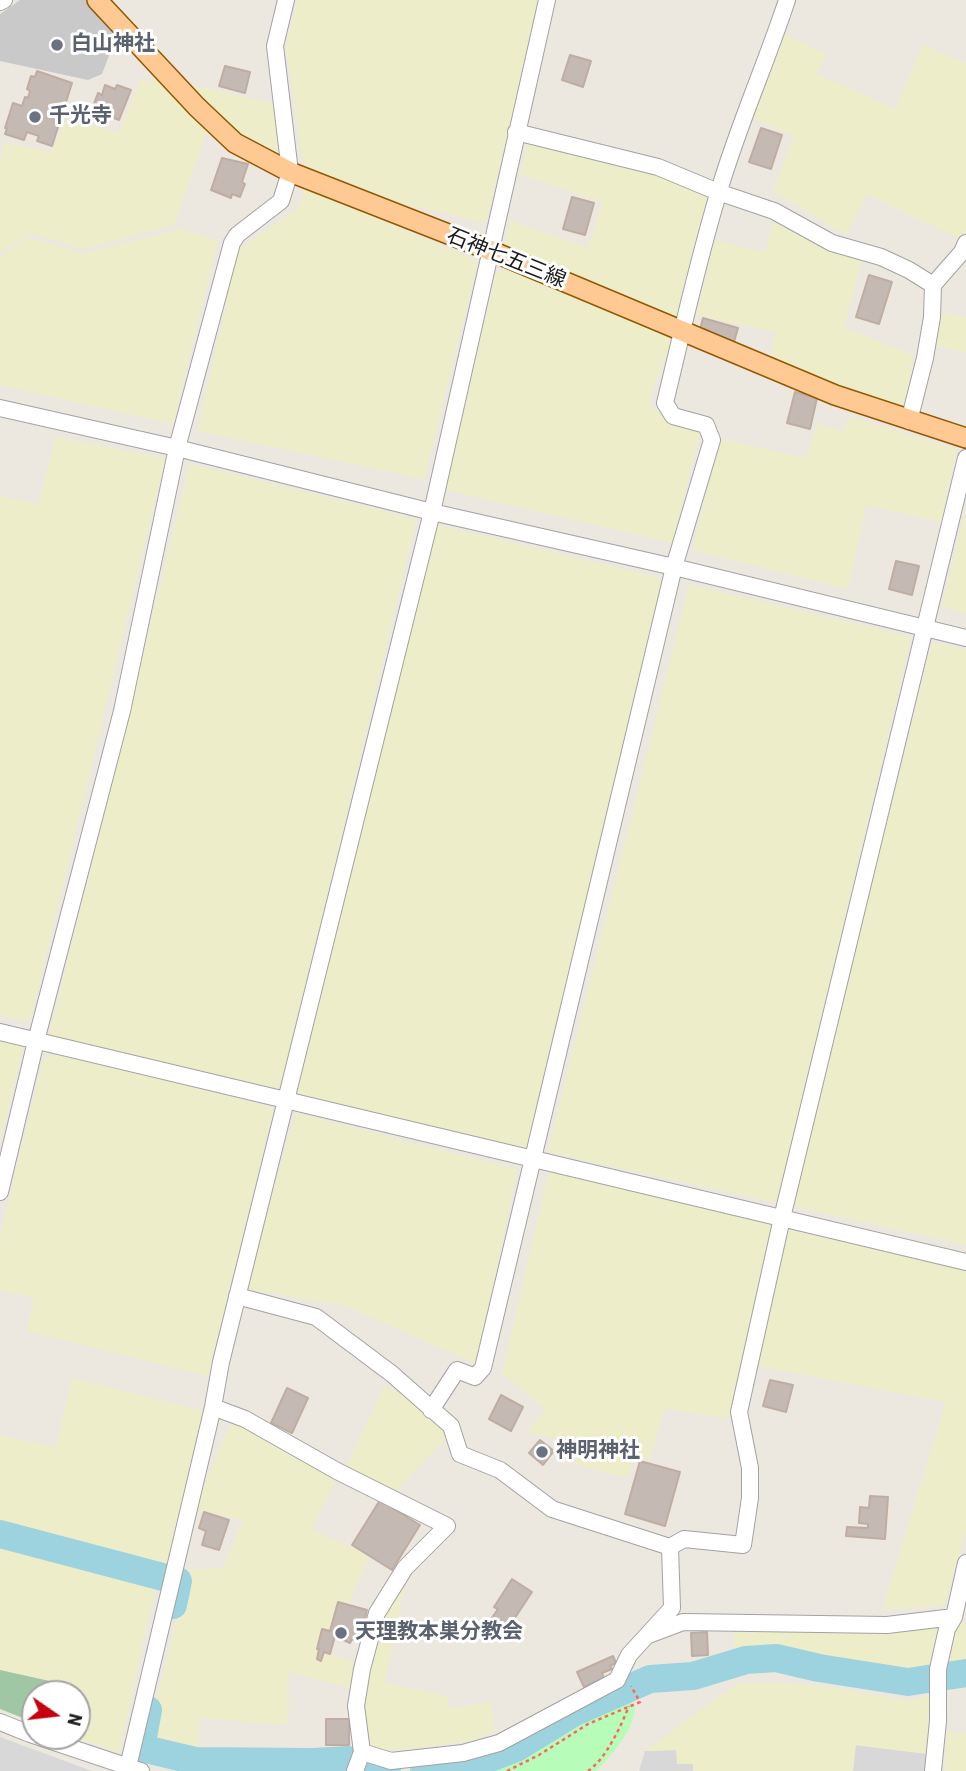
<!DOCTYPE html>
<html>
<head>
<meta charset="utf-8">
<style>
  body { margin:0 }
  #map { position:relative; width:966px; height:1771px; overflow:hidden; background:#ede8df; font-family:"Roboto Condensed",sans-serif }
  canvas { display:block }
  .north { position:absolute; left:21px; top:1680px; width:70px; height:70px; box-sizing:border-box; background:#fff; border:2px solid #a4a4a4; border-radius:50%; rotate:104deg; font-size:19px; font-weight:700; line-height:28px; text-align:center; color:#1b1b1b }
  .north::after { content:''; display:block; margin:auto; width:24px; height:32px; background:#c6000c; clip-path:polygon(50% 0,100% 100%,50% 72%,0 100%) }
</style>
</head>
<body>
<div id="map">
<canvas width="966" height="1771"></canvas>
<div class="north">N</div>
</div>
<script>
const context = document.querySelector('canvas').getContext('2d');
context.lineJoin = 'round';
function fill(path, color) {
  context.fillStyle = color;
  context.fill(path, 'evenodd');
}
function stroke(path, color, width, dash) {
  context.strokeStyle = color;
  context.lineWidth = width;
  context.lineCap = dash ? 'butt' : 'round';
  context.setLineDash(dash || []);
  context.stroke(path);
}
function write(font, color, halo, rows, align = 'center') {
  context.font = font + ' "Roboto Condensed","Noto Sans JP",sans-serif';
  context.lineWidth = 6;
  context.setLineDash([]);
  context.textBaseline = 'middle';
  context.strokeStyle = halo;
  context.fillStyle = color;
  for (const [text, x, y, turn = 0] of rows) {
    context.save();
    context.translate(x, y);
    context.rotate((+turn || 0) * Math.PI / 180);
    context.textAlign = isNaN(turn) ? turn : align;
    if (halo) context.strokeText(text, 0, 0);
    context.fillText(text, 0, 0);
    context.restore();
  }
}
const residential = new Path2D(`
  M0,1737L92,1771H0Z
  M855,1745L928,1754V1771H853Z
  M676,1750L693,1764V1771H639L645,1751Z`);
const religious = new Path2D(`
  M20,0H88L119,30L102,74L88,80L0,61V14Z`);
const farmland = new Path2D(`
  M298,0H540L486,223L400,203L304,166L286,47Z
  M785,35L826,54L817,74L895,109L923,45L966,63V230L962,240L867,194L846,235L773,191L794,136L751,117Z
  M157,72L207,130L174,225L84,249L31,233L0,252V164L4,143L52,152L66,119L119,133L141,79L150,83Z
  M192,85L275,104L278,155L234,131Z
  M530,141L657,172L708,194L711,200L682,317L673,322L503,250L511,221L588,248L603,202L520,174Z
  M306,188L478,261L424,479L198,431L238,250L298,208Z
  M774,217L816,244L862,259L844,328L913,355L907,401L894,409L770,360L776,332L696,315L715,240L765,253Z
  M181,229L218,241L173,424L0,385V257L27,237L83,254Z
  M506,268L667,334L671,343L649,397L653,410L692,421L701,428L673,543L446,490L496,273Z
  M939,313L966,317V352L931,345Z
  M849,417L957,449L941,522L866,505L848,589L693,550L719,439L806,458L817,424L843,431Z
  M56,437L165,459L30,1022L0,1015V496L38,504Z
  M190,464L416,519L282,1090L49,1037Z
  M966,509V613L942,607Z
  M437,525L664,579L528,1148L296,1096Z
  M689,585L911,637L778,1203L548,1152Z
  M932,642L966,650V1245L793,1206Z
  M0,1036L25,1041L0,1141Z
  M57,1052L274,1108L208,1376L27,1331L34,1298L0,1290V1237L43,1061Z
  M297,1113L517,1170L477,1364L346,1306L243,1288Z
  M549,1171L773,1222L731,1418L664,1409L650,1460L637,1457L626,1477L577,1465L571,1443L528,1432L546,1409L502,1374Z
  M786,1229L966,1269V1531L945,1605L882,1610L946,1402L758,1366Z
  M72,1378L204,1411L166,1566L0,1525V1435L56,1448Z
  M385,1384L444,1423L447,1436L395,1493L345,1470Z
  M231,1422L338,1475L311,1529L369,1556L327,1654L358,1663L350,1688L289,1672L288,1725L200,1718L196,1756L146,1742L189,1570L223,1568L243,1520L195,1509Z
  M0,1542L156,1583L119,1753L72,1736H77V1694H56L53,1682L0,1670Z
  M407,1574L384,1683L447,1696L450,1709L491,1702L494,1732L466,1742L385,1751L373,1748L361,1716L365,1676L384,1614Z
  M956,1623H966V1661L946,1667Z
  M942,1627L930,1672H905L871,1669L792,1651L762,1650L735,1654L734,1630Z
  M763,1682L823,1686L909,1701L931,1695L928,1754L856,1745L853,1771H693V1764H677L676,1750L645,1751L736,1684Z
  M946,1731L966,1733V1771H945Z`);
const cemetery = new Path2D(`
  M0,1670L54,1682L56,1694H35V1714L28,1720L0,1709Z`);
const park = new Path2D(`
  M625,1699L635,1705C636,1728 612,1755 596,1771H450L507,1758L585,1710Z`);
const river = new Path2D(`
  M0,1534L178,1581L173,1605
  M148,1710L141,1748L196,1761L313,1762L348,1760L387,1771
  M424,1771L493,1757L516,1748L573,1713L650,1679L693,1676L746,1660L776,1658L819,1668L908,1682L966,1673`);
const building = new Path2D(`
  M570,55L591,61L583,87L562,80Z
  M225,66L250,72L245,93L219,86Z
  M37,71L72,83L52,146L37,141L39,136L27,132L24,140L5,134L7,128H5L13,103L22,106L25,97L28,98L30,91L27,89L31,76L35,77Z
  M105,85L115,89L117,85L131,90L119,120L92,109L98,93L102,95Z
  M761,128L782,135L771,169L749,162Z
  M222,158L248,164L242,182L245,184L240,197L232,194L231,198L211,190Z
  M572,197L594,203L585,235L563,229Z
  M869,275L892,282L879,324L856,317Z
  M703,318L738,328L734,342L699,333Z
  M795,392L817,398L810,429L787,423Z
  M896,561L919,566L912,595L889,589Z
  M770,1380L793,1385L786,1412L763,1406Z
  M287,1388L308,1398L292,1433L271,1423Z
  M501,1395L523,1407L511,1431L489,1419Z
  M540,1440L554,1451L543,1465L529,1453Z
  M640,1461L680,1472L665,1526L625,1514Z
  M870,1496L888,1497L885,1539L846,1536L847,1527L868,1528V1524L859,1523L860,1507L869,1508Z
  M380,1500L420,1525L392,1570L352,1545Z
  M204,1512L229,1520L219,1550L202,1545L206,1531L199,1528Z
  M512,1579L532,1592L507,1630L491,1619L498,1609L494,1607Z
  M338,1602L367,1610L359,1641L352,1639L350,1643L335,1636L330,1654L324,1652L321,1661L317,1659L319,1649H317L322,1629L330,1631Z
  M707,1632L708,1655L692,1656L691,1633Z
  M613,1656L616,1663L610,1666L612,1669L602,1673L604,1678L584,1687L577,1672Z
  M326,1719H349V1745H326Z`);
const path = new Path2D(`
  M507,1771L539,1755L588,1724L640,1702L631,1686
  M588,1771C606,1759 621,1726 629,1706`);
const minor = new Path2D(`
  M0,2L4,0
  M516,132L658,167L718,192L774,211L832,243L881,257L909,270L933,285
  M0,408L177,448L432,512L674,567L966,638
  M909,421L925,358L932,317L933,285L962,252L966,243
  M0,1032L966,1262
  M0,1192L36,1041L122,711L177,448L232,243L237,235L281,201L290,172L275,46L286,0
  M237,1296L316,1317L392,1374L451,1426L460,1454L500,1470L552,1509L670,1547L684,1539L743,1545L750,1498V1468L739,1412L782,1218L966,458
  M213,1407L245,1419L337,1471L447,1526L405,1568L377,1613L362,1669L356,1706L362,1752L355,1771
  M431,1410L457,1370L475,1377L483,1368L674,567L712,440L706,425L673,416L665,403C682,332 698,260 719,191C738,126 766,64 787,0
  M651,1634L683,1622L887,1625L954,1617
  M0,1722L30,1734L141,1771
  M362,1752L391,1761L463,1753L499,1743L617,1680L629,1655L672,1608L670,1547
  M127,1771L213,1407L221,1362L432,512L547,0
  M933,1771L938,1721V1669L947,1629L954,1617L966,1563`);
const major = new Path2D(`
  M97,0L197,107L235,143L290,172L489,250L835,395L966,438`);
const markers = [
  [57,45,7,"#6b7280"],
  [35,117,7,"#6b7280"],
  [542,1452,7,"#6b7280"],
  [341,1633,7,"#6b7280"]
];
const worshipNames = [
  ["白山神社",71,45],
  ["千光寺",49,117],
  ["神明神社",556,1452],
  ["天理教本巣分教会",355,1633]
];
const streetNames = [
  ["石神七五三線",506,259,22]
];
fill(residential, '#d9d8d8');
fill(religious, '#c9c9c9');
fill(farmland, '#edeec9');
fill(cemetery, '#9fc7a3');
fill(park, '#b8fcb9');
stroke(river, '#9dd3de', 28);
fill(building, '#c5b9b3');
stroke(building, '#bfada1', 2);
stroke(minor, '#a2a2a2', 18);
stroke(major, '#925800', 22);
stroke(path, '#ff655f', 2.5, [3.5, 3.5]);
stroke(minor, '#fff', 16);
stroke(major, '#ffc993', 19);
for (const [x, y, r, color] of markers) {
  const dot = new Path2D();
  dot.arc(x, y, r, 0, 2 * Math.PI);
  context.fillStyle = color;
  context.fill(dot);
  stroke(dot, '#fff', 2.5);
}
write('bold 21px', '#5b616d', '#fff', worshipNames, 'left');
write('21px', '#1b1b1b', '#fff', streetNames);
</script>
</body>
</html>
